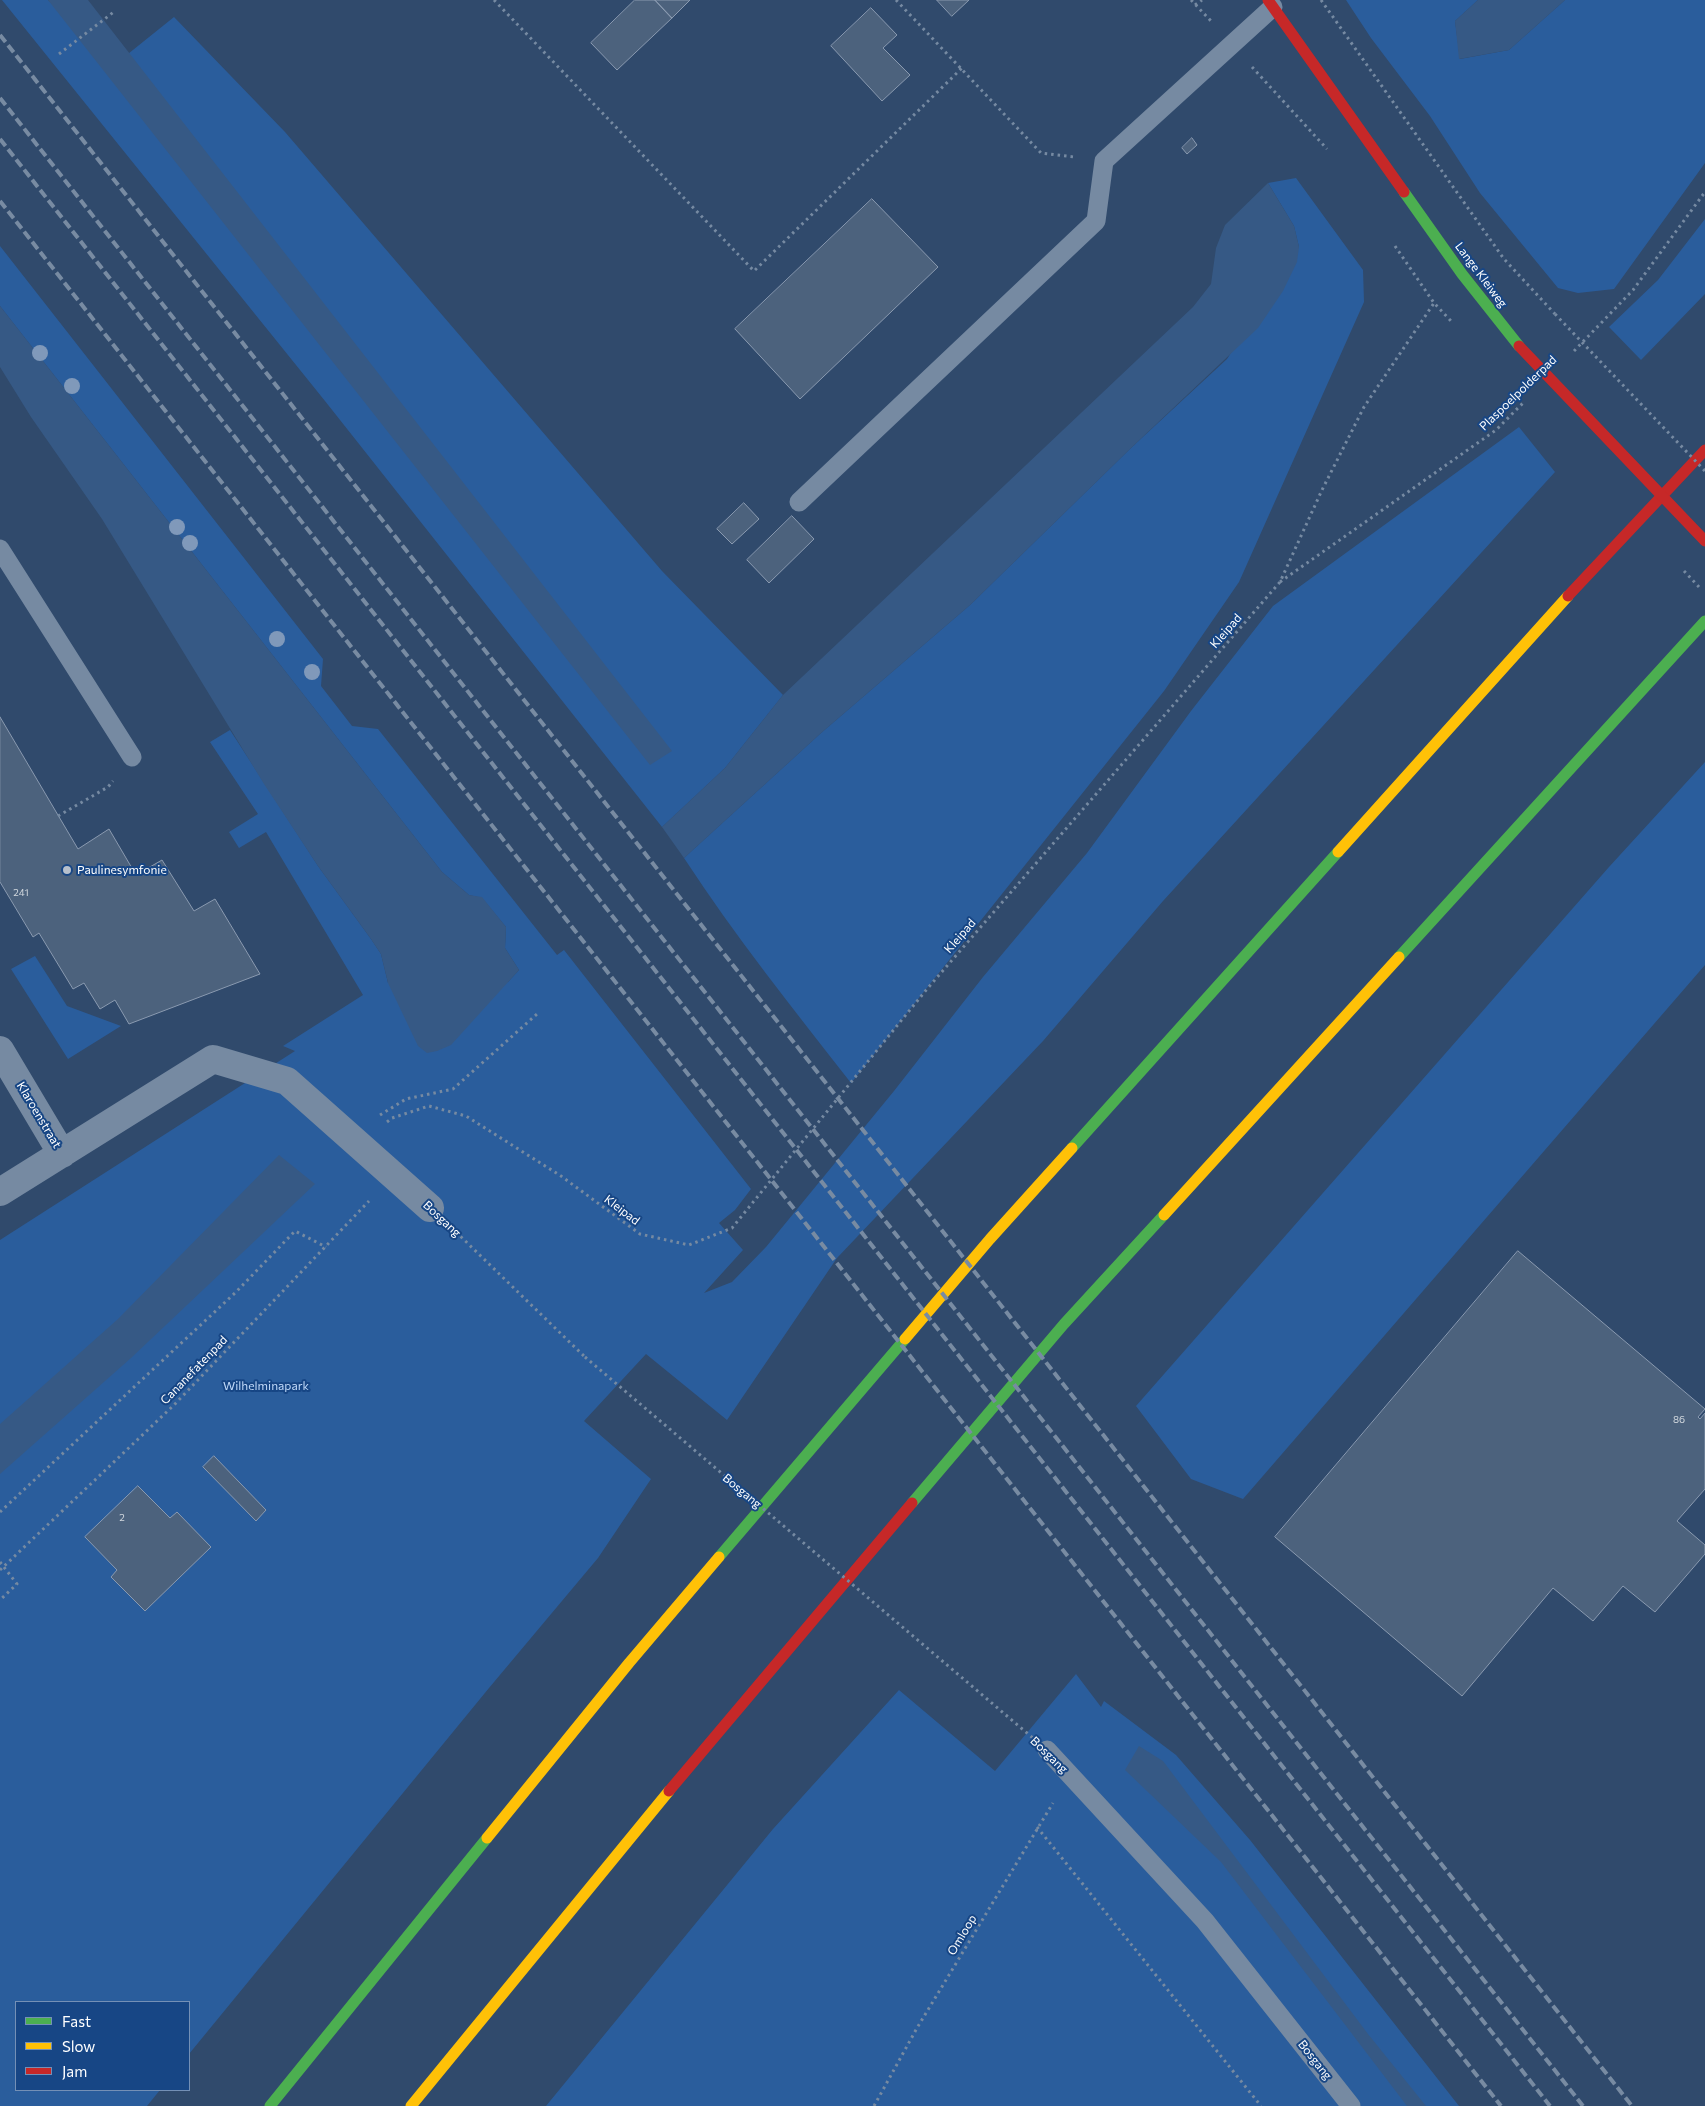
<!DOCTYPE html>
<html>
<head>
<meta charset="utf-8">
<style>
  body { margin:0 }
  #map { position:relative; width:1705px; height:2106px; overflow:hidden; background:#304a6c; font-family:Commissioner,sans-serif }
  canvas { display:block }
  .legend { position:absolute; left:15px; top:2001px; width:175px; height:90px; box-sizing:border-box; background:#174685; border:1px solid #7490b6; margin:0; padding:6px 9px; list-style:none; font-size:15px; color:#fff }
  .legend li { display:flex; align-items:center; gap:10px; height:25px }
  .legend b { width:25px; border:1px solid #7490b6 }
</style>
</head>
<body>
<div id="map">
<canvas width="1705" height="2106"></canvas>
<ul class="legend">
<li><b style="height:6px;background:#4caf50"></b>Fast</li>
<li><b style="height:6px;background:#ffc107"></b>Slow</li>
<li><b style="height:6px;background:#c62828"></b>Jam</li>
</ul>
</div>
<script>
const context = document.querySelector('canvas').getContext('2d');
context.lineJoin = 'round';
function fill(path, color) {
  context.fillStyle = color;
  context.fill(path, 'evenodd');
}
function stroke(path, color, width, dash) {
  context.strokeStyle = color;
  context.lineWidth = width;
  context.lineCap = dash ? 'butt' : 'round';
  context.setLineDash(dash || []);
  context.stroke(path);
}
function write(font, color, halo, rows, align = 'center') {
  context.font = font + ' Commissioner,sans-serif';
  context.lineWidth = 4;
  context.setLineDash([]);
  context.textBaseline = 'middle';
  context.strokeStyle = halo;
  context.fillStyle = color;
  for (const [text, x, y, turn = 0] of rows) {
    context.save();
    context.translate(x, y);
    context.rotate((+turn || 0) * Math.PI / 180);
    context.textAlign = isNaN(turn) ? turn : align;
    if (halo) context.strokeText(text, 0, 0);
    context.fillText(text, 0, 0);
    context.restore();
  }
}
const green = new Path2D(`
  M2,0H48L113,66L174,17L285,132L662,571L783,695L725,768L662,827L325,401Z
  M1346,0H1478L1455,21L1460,59L1509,50L1565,0H1705V163L1614,289L1578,293L1558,288L1480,193L1430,116L1371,38Z
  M1296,178L1363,270L1364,302L1239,582L1164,691L851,1083C793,1009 735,936 684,858L821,733L970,605L1132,447L1227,359L1299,247L1294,226L1268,183Z
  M1705,219V294L1641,360L1609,327L1658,280Z
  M0,246L323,659L321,686L352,726L378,729L557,955L564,950L751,1189L735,1210L719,1223L743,1250L704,1293L732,1282L766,1247L894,1091L983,977L1087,853L1191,711L1273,606L1519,427L1555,472L1163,901L1043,1041L837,1258L727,1420L646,1354L584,1421L651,1479L598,1558L489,1688L189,2054V2002H16V2090H160L147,2106H0V1240L295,1051L283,1046L363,995L266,832L239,848L229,832L258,814L210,742L230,730L318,866L371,939L381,954L388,983L508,982L519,970L505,948L506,927L482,898L469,895L442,872L0,306Z
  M1705,762V965L1243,1499L1191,1479L1136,1406L1609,867Z
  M35,956L67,1006L121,1026L68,1059L11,969Z
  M1076,1674L1101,1707L1104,1701L1176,1755L1250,1840L1459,2106H546L773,1829L899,1690L995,1771Z`);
const water = new Path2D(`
  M48,0H88L672,751L650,765Z
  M1478,0H1565L1509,50L1459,59L1455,21Z
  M1268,183L1294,226L1299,247L1297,262L1283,291L1258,328L1132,447L970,605L821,733L684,858L662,827L725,768L783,695L1193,307L1211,284L1216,248L1225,225Z
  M0,306L442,872L469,895L482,897L506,927L505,948L519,970L451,1045L437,1051L427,1053L418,1046L388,983L381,954L371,939L318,866L264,784L102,519L31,417L0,367Z
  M279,1155L315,1184L131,1358L0,1474V1424L118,1319Z
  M1139,1746L1163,1761L1368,2034L1426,2106H1407L1221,1862L1125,1770Z`);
const building = new Path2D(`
  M635,0H655L672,18L617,70L591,43Z
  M655,0H690L672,18Z
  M937,0H969L952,16Z
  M871,8L897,35L883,48L910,75L882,101L831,46Z
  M1192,138L1197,145L1187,154L1182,148Z
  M872,199L938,267L800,399L735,329Z
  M744,503L759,519L732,544L717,529Z
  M792,516L814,539L769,583L747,560Z
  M0,717L78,849L109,829L136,875L162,860L194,911L215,899L260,974L129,1024L115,1000L100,1009L84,983L73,989L39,933L33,937L0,882Z
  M1518,1251L1705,1409L1698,1417L1700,1419L1705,1413V1489L1677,1521L1705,1545V1554L1655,1612L1623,1586L1593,1621L1553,1588L1462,1696L1275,1537Z
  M214,1456L266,1510L256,1521L203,1467Z
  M138,1486L170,1518L177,1512L211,1547L145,1611L111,1577L117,1570L85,1537Z`);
const path = new Path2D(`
  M494,0L754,271L962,68
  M896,0L1041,153L1074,157
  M1191,0L1211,21
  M1321,0L1504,259L1555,314
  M1195,5L1202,0
  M59,54L115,11
  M1252,67L1327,149
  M1395,246L1434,303L1451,321
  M1574,351L1633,290L1705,192
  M1684,571L1699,587
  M1280,582L1496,430L1524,402
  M58,816L108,787L113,781
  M380,1115L406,1099L453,1089L537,1014
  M387,1122L392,1118L429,1106L466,1116L561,1176L640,1234L689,1245L732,1228L927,989L1280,582L1322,490L1364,407L1434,303
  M456,1232L585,1357
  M0,1512L236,1292L295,1231L326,1247
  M0,1562L17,1584L0,1600
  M0,1570L174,1405L369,1201
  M1037,1827L1261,2106
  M874,2106L917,2028L1053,1803`);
const lane = new Path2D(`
  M799,502L1096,221L1104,161L1273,7
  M0,549L132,757
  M1047,1750L1205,1921L1351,2106`);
const street = new Path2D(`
  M0,1050L62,1154
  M0,1192L213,1059L287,1081L430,1208`);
const fast = new Path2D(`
  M1404,192L1462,274L1519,346
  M1399,957L1705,621
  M1072,1148L1338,852
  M912,1503L1064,1324L1164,1215
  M719,1557L905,1339
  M270,2106L487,1838`);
const slow = new Path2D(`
  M1338,852L1568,596
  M1164,1215L1399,957
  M905,1339L990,1239L1072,1148
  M487,1838L629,1663L719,1557
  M411,2106L669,1791`);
const jam = new Path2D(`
  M1268,0L1404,192
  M1568,596L1705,450
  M669,1791L912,1503`);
const rail = new Path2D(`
  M0,35L1632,2106
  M0,98L1583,2106
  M0,139L1550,2106
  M0,201L1501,2106`);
const pathBridge = new Path2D(`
  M1555,314L1705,471
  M585,1357L1047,1750`);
const jamBridge = new Path2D(`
  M1519,346L1705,541`);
const trees = [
  [40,353],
  [72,386],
  [177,527],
  [190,543],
  [277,639],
  [312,672]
];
const markers = [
  [67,870,5,"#b7c0cc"]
];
const numberNames = [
  ["241",21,893],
  ["86",1679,1420],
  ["2",122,1518]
];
const streetNames = [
  ["Lange Kleiweg",1481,275,53],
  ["Plaspoelpolderpad",1518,393,-44],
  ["Kleipad",1226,631,-49],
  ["Kleipad",960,936,-49],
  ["Klaroenstraat",39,1115,59],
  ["Kleipad",622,1210,37],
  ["Bosgang",442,1219,43],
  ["Cananefatenpad",194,1370,-46],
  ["Bosgang",742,1491,40],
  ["Bosgang",1049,1755,44],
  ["Omloop",962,1935,-59],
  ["Bosgang",1315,2060,52]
];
const poiNames = [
  ["Paulinesymfonie",77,870]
];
const parkNames = [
  ["Wilhelminapark",266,1386]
];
fill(green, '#2a5d9c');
fill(water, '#365985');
fill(building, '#4c627d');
stroke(building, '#8a9ab0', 1);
stroke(path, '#768aa2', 3, [2.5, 4]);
stroke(lane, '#768aa2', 19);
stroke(street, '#768aa2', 28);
stroke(fast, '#4caf50', 11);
stroke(slow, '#ffc107', 11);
stroke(jam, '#c62828', 11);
stroke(rail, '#788ba2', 4, [9, 4]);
stroke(pathBridge, '#768aa2', 3, [2.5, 4]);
stroke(jamBridge, '#c62828', 11);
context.fillStyle = '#8099ba';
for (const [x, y] of trees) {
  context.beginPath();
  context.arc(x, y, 8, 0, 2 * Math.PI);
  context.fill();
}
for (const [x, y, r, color] of markers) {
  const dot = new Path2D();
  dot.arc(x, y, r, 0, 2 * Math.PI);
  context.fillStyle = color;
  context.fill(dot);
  stroke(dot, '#174685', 2);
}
write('10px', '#d2d8de', null, numberNames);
write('12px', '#fff', '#174685', streetNames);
write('12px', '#fff', '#174685', poiNames, 'left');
write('12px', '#c1dafa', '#174685', parkNames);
</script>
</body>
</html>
